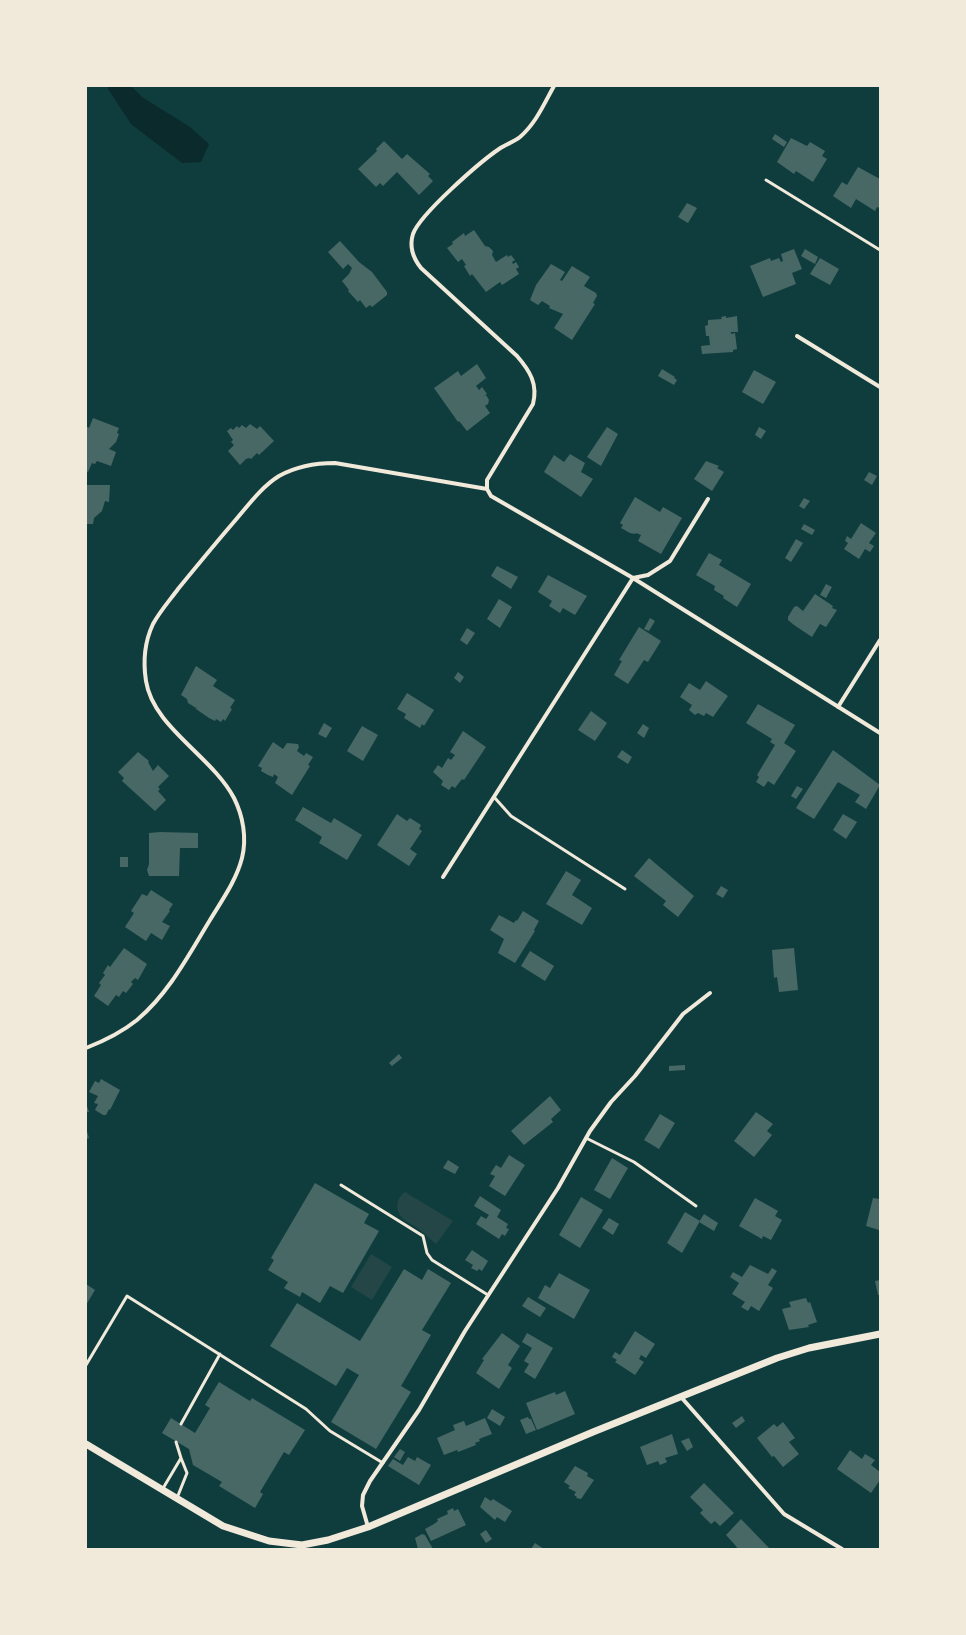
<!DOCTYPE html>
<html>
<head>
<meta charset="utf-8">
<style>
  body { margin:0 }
  #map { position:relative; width:966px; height:1635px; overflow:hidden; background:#0f3d3e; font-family:"Golos Text",sans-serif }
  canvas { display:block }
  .frame { position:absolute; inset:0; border:87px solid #f1e9da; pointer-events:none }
</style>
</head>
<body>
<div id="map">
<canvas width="966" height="1635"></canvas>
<div class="frame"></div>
</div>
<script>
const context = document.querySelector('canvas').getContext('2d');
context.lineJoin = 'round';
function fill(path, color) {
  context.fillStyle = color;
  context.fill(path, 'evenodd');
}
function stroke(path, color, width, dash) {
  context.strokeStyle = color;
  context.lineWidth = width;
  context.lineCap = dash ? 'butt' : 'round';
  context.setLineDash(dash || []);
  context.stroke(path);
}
const green = new Path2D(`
  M405,1192L453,1221L436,1244C430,1239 425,1234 419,1229C415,1226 410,1224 406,1221C395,1213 394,1200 405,1192Z
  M371,1254L392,1267L372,1300L351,1287Z`);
const water = new Path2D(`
  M108,86H131L142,97L190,127L209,144L201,162L182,163L131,124L108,89Z`);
const building = new Path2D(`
  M775,134L787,142L784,147L772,139Z
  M791,138L807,146L810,142L825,151L822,156L827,159L813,182L796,171L794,174L777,162Z
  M384,141L402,159L407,154L430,174L428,176L433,181L419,195L397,172L383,186L380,183L376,187L358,169L377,151L376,149Z
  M858,167L880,179V208L877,207L875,211L856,199L851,208L833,196L842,182L847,185Z
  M687,203L697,208L688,223L678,217Z
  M474,230L485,246L489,247L493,251L492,255L496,262L507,255L508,257L511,255L515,260L512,262L513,264L516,262L519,267L516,269L519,274L502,285L500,282L486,292L472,274L470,276L464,266L466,265L462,259L458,262L447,248L453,244L452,242L464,233L465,236Z
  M340,241L359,262L372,272L387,292V295L372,307L370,305L366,308L360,300L358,302L348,291L349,290L342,281L349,274L352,268L348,264L343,269L328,252Z
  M794,249L802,269L792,273L796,284L763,297L750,266L770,258L771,261L779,258L781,262L783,261L781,254Z
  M805,249L818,257L815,264L801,256Z
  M820,258L839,269L830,285L810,274Z
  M551,264L565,272L560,280L562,281L572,266L590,277L584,286L596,293L597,296L593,303L595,304L572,340L554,328L563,314L549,308L550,306L542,301L538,305L530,300L536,285Z
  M726,316V318L737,316L738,332H731V334L735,333L737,349L733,350V352L702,354L701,346L710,345L709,336H706L705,326L708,325V320L722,319L721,317Z
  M477,364L486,378L476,386L479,390L482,387L487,394L483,396L486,395L489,400L488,404L485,406L490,413L467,431L459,421L458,422L434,388L458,371L461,376Z
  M662,369L675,377L674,378L677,380L674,385L658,376Z
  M754,370L776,382L763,404L742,392Z
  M93,418L119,428L117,433L119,434L116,442L109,449L116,452L111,466L97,461L95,464L92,463L88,472L86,471V426L89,428Z
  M250,424L257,429L260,426L274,441L259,455L257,453L251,459L249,458L246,459L240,465L228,451L234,445L231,442L233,440L227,431L231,428L233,430L237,426L239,428L242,425L246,428Z
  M607,427L618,434L601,466L587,457Z
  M759,427L766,431L761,439L755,435Z
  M570,454L585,463L581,472L593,479L581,497L544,472L554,455L564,462Z
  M706,461L719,466L717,468L724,472L712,491L694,479Z
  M869,472L877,476L872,485L864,480Z
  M86,485H110L109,502L105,501L102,511L94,518L93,524H86Z
  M635,497L660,512L663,507L682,518L661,554L638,541L641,535L636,533L635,534L630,533L621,528L623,525L620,523Z
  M804,498L810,501L804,509L799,506Z
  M861,523L876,533L869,543L874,546L870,552L865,549L859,559L844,549L848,543L845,541L847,536L851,539Z
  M804,524L815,530L812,535L801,529Z
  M796,539L803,543L791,562L785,558Z
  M709,553L722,560L719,565L751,584L737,607L723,598L724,596L714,590L715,586L696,575Z
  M497,566L518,577L511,589L491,576Z
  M548,575L587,596L575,615L563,608L560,613L549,606L552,601L538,592Z
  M826,584L832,587L826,598L820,595Z
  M815,594L833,606L832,608L837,610L826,627L820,624L812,637L794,625L788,620V617L794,607L797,606L803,611Z
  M499,599L512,607L500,628L487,619Z
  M650,618L655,621L649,631L644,629Z
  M639,627L661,641L648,662L644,660L628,684L614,675L622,661L619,660Z
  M467,628L475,633L467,645L460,640Z
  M196,666L217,680L213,686L235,700L230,708L232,709L225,721L223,719L221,722L216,719L215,721L209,718L196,709L197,706L196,708L188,703L187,699L181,695Z
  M458,672L464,677L460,683L454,678Z
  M706,681L728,696L713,717L706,713L704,716L698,713L695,715L689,710L692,705L680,697L689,683L700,690Z
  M407,693L434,710L424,726L422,724L420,728L404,718L406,714L397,709Z
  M758,704L795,725L784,743L796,751L774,785L768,781L764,787L756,782L759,777L757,775L775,745L770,742L772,739L746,723Z
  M591,711L607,723L595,741L578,730Z
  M324,723L332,728L326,738L318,734Z
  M643,724L649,728L644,738L637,733Z
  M362,726L378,735L363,761L347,751Z
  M463,731L486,747L464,780L462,779L455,788L452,786L449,790L441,785L443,781L433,772L438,765L442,768L448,758L451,760L455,755L450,752Z
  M273,742L283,749L287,743L298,744L299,747L297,751L304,756L306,753L313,757L308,765L310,766L292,795L275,783L278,777L274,774L273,777L268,775L261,771L262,768L258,766Z
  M622,750L632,757L628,764L617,757Z
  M833,750L880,785L866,809L855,802L860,795L838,782L814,819L796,808Z
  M138,752L149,761L148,762L153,771L158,765L169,776L158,787L160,789L158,791L166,800L155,811L122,781L124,778L118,772Z
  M797,786L803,789L796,799L791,796Z
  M303,807L331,823L334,818L362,835L347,860L319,843L322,837L295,820Z
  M397,814L407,821L410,818L421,825L419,829L422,831L410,849L417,854L409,866L377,845Z
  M843,814L857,822L846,839L833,830Z
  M160,832L198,833V848H180L179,876H149L147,870L149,864V833Z
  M120,857H128V867H120Z
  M649,858L694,896L678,917L663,905L666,901L634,876Z
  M566,871L581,880L572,895L592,908L582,925L546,904Z
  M721,886L728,890L723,898L716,894Z
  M151,890L173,904L169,910L170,911L162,922L170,926L162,940L151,933L146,941L125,927L134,913L131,911L142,894L147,896Z
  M523,911L539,921L534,930L535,931L515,963L498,953L504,939L490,930L499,915L514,923L516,920L517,921Z
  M124,948L147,964L138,980L135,978L131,982L133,984L126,993L123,991L119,997L116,995L108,1006L94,996L101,985L99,983L105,975L103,973L108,965L110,967Z
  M794,948L798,990L779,992L777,977L774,978L772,950Z
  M530,951L554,966L545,981L521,966Z
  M399,1054L402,1058L392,1066L389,1063Z
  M685,1065V1070L669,1071V1066Z
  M101,1079L120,1090L110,1110L109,1109L106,1115H103L95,1110L98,1104L94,1103L98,1096L89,1092L95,1081L99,1083Z
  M550,1096L561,1110L551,1119L553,1122L524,1145L511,1131Z
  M86,1103L89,1112H86Z
  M756,1112L773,1124L767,1131L772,1135L754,1157L734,1141Z
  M660,1114L675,1123L659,1149L644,1140Z
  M86,1128L89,1138L86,1139Z
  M509,1155L525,1165L505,1196L489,1186L495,1176L490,1174L496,1165L501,1168Z
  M612,1158L628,1168L610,1199L594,1190Z
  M448,1160L459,1167L455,1174L443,1168Z
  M315,1183L369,1214L364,1223L379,1231L343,1293L330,1286L320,1303L302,1292L300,1297L284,1288L288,1282L268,1270L274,1260L271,1258Z
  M480,1196L501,1210L497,1217L508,1224L506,1228L509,1229L505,1236L502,1234L499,1239L476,1224L481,1216L486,1219L489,1215L474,1206Z
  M581,1197L603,1210L580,1248L559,1235Z
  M755,1198L778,1211L775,1216L782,1220L771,1240L763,1236L762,1239L739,1226Z
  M873,1198L880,1199L879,1230L866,1226Z
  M685,1212L700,1221L682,1253L667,1243Z
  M704,1214L718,1223L714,1231L699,1222Z
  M609,1218L619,1224L613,1235L602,1228Z
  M472,1250L488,1261L482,1271L479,1269L477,1271L471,1268L473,1265L465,1260Z
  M750,1265L768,1274L772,1268L777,1271L768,1285L773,1288L759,1311L751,1306L748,1311L741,1307L745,1302L732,1294L739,1283L730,1277L733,1272L742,1277Z
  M404,1269L422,1280L428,1269L451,1283L422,1330L431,1335L401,1386L411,1392L376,1449L331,1422L359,1375L347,1368L336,1386L270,1346L297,1303L360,1341Z
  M559,1273L590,1290L574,1319L538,1298L545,1285L558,1293L550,1288Z
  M880,1280V1295H878L875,1281Z
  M86,1284L95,1290L86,1305Z
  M528,1297L546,1308L540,1317L522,1306Z
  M806,1298L808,1303L810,1302L817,1322L808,1325L809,1327L789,1330L782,1309L791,1307L789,1302Z
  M635,1331L655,1344L646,1358L641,1355L639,1359L644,1362L635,1375L615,1362L617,1360L612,1357L615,1352L620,1355Z
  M502,1333L520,1346L508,1365L512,1368L499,1389L476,1373L484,1360L482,1359Z
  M527,1333L553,1348L535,1379L524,1372L529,1364L524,1361L532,1348L522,1342Z
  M219,1382L250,1401L252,1398L305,1430L289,1455L284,1452L260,1492L263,1494L255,1508L219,1486L222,1482L193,1465L189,1449L162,1433L171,1418L195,1433L210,1408L205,1405Z
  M565,1391L575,1414L537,1430L526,1403L555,1392L556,1395Z
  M492,1409L505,1417L500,1426L487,1418Z
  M742,1416L745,1421L736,1428L732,1423Z
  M528,1417L529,1419H531L536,1430L526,1434L520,1420Z
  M485,1418L492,1434L479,1439L480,1441L475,1443L476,1445L458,1452L457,1450L444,1455L437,1438L455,1430L453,1425L464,1421L466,1426Z
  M783,1422L795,1438L789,1442L799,1454L783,1467L774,1456L772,1457L757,1438L774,1424L777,1427Z
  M672,1434L678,1454L665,1458L667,1462L660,1465L658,1461L647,1465L640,1447Z
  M689,1438L693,1447L687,1451L681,1441Z
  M400,1449L405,1452L400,1461L394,1457Z
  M850,1450L862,1459L865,1454L875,1460L871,1465L880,1472V1480L871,1493L837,1469Z
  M408,1457L415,1461L417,1457L431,1465L419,1485L388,1466L393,1459L403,1465Z
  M575,1466L588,1473L587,1476L594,1480L581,1499L576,1498L577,1497L574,1495L576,1492L568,1488L570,1486L564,1482Z
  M704,1483L734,1513L720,1526L715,1521L711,1524L700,1513L703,1510L690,1497Z
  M485,1497L491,1501L493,1499L512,1511L505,1522L497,1517L495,1520L480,1507Z
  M453,1508L454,1511L458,1509L466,1525L431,1541L425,1529L434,1524L438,1521L437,1519L448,1514L447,1511Z
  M741,1519L770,1549H738L735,1545L726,1535Z
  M486,1530L492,1539L486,1543L480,1534Z
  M422,1534L425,1535L433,1549H418L415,1538Z
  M535,1543L544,1549H531Z`);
const service = new Path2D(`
  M766,180L880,250
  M494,797L511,816L625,889
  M586,1138L634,1162L696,1206
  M341,1185L423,1236L427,1253L432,1260L488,1295
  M86,1365L127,1296L306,1409L330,1431L383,1463
  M181,1424L220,1354
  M176,1442L181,1458
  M162,1490L181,1458L187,1473L177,1498`);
const minor = new Path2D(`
  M797,336L880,387
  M487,489V480L533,404C538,384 530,371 517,356L421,268C413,258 409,247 413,234C420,214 480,162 499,149C506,144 514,142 520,137C536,123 544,104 554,86
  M487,489L491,496L633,578L880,733
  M838,707L880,640
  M443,877L633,578L648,575L670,561L708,499
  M86,1048C104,1041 122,1032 137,1020C169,993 188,956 210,920C222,900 236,881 242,858C247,838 243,816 234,798C212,756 153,727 146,681C143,662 145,641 153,624C160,611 170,600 178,589C196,567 214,545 233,523C247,507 261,487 279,476C297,466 315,463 335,463L487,489
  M681,1397L784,1514L842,1549
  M368,1527L362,1506L363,1495L370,1481L419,1410L465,1331L558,1188L590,1131L611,1102L635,1076L683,1014L710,993`);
const tertiary = new Path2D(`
  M86,1444L223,1526L269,1541L302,1545L328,1540L368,1527L593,1432L777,1358L809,1348L880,1334`);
fill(green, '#244646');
fill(water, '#0a2a2b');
fill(building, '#486865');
stroke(service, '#f1e9da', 3);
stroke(minor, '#f1e9da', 4);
stroke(tertiary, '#f1e9da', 7);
</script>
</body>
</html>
